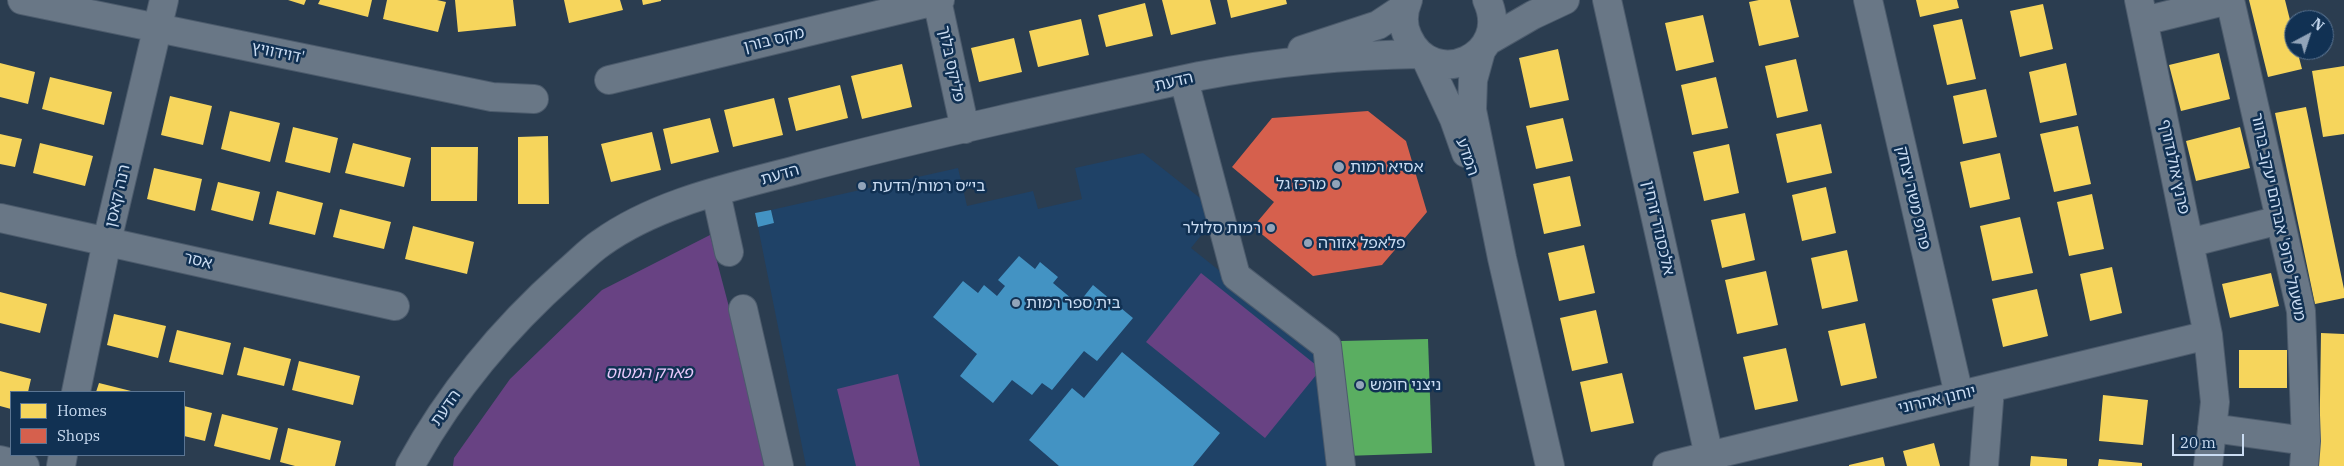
<!DOCTYPE html>
<html>
<head>
<meta charset="utf-8">
<style>
  body { margin:0 }
  #map { position:relative; width:2344px; height:466px; overflow:hidden; background:#2b3d50; font-family:"IBM Plex Serif",serif }
  canvas { display:block }
  .legend { position:absolute; left:10px; top:391px; width:175px; height:65px; box-sizing:border-box; background:#113153; border:1px solid #5b7593; margin:0; padding:6px 9px; list-style:none; font-size:15px; color:#cadcf2 }
  .legend li { display:flex; align-items:center; gap:10px; height:25px }
  .legend b { width:25px; border:1px solid #5b7593 }
  .north { position:absolute; left:2284px; top:10px; width:50px; height:50px; box-sizing:border-box; background:#113153; border:1px solid #5b7593; border-radius:50%; rotate:40deg; font-size:14px; font-weight:700; line-height:20px; text-align:center; color:#cadcf2 }
  .north::after { content:''; display:block; margin:auto; width:18px; height:22px; background:#92a4b9; clip-path:polygon(50% 0,100% 100%,50% 72%,0 100%) }
  .scale { position:absolute; left:2172px; top:434px; width:72px; height:22px; box-sizing:border-box; border:2px solid #cadcf2; border-top:0; padding-left:6px; font-size:15px; line-height:18px; white-space:nowrap; color:#cadcf2; -webkit-text-stroke:4px #113153; paint-order:stroke }
</style>
</head>
<body>
<div id="map">
<canvas width="2344" height="466"></canvas>
<ul class="legend">
<li><b style="height:14px;background:#f6d55c"></b>Homes</li>
<li><b style="height:14px;background:#d6604d"></b>Shops</li>
</ul>
<div class="north">N</div>
<div class="scale">20 m</div>
</div>
<script>
const context = document.querySelector('canvas').getContext('2d');
context.lineJoin = 'round';
function fill(path, color) {
  context.fillStyle = color;
  context.fill(path, 'evenodd');
}
function stroke(path, color, width, dash) {
  context.strokeStyle = color;
  context.lineWidth = width;
  context.lineCap = dash ? 'butt' : 'round';
  context.setLineDash(dash || []);
  context.stroke(path);
}
function write(font, color, halo, rows, align = 'center') {
  context.font = font + ' "IBM Plex Serif","Noto Sans Hebrew",serif';
  context.lineWidth = 5;
  context.setLineDash([]);
  context.textBaseline = 'middle';
  context.strokeStyle = halo;
  context.fillStyle = color;
  for (const [text, x, y, turn = 0] of rows) {
    context.save();
    context.translate(x, y);
    context.rotate((+turn || 0) * Math.PI / 180);
    context.textAlign = isNaN(turn) ? turn : align;
    if (halo) context.strokeText(text, 0, 0);
    context.fillText(text, 0, 0);
    context.restore();
  }
}
const built = new Path2D(`
  M1143,153L1219,213L1191,248L1319,350L1337,466H806L758,227L774,223L771,210L958,168L967,206L1033,191L1038,209L1082,199L1075,168Z`);
const green = new Path2D(`
  M710,235L771,466H453L454,458L510,379L602,290Z
  M1201,273L1321,369L1265,438L1146,342Z
  M898,374L920,466H856L837,389Z`);
const homes = new Path2D(`
  M288,0H306L304,5Z
  M320,0H372L368,17L318,4Z
  M387,0H437L446,2L438,32L383,19Z
  M455,0H513L516,26L458,32Z
  M564,0H620L623,10L569,23Z
  M642,0H661V1L643,5Z
  M1162,0H1210L1216,24L1171,35Z
  M1227,0H1286L1287,4L1231,18Z
  M1759,0H1790L1799,37L1759,46L1749,2Z
  M1916,0H1957L1959,8L1920,17Z
  M2249,0H2285L2294,36V50H2297L2302,69L2268,77Z
  M1145,3L1153,36L1106,47L1098,15Z
  M2043,4L2053,49L2020,57L2010,11Z
  M1703,15L1714,62L1676,71L1665,23Z
  M1081,19L1089,55L1038,67L1029,31Z
  M1962,19L1976,79L1947,85L1933,25Z
  M1014,38L1022,72L979,82L971,48Z
  M1558,49L1569,100L1530,108L1519,58Z
  M2219,53L2230,99L2181,111L2169,65Z
  M1796,59L1808,111L1777,118L1765,66Z
  M0,63L35,72L28,104L0,97Z
  M2066,63L2077,115L2040,123L2029,72Z
  M902,64L912,107L862,119L851,76Z
  M2344,66V134L2323,137L2312,71Z
  M50,77L112,92L104,125L42,109Z
  M1716,77L1728,128L1692,135L1681,85Z
  M840,85L848,118L796,131L788,98Z
  M1986,89L1997,137L1963,144L1953,96Z
  M170,96L212,106L203,145L161,135Z
  M774,98L783,135L733,147L724,110Z
  M2306,107L2344,289V298L2315,304L2275,113Z
  M230,111L280,123L270,162L221,149Z
  M710,118L719,152L671,164L663,129Z
  M1563,118L1573,161L1536,169L1526,126Z
  M1821,124L1832,173L1787,183L1776,134Z
  M2078,126L2091,184L2054,192L2040,134Z
  M293,127L338,138L330,173L285,162Z
  M2240,127L2250,168L2196,181L2186,141Z
  M652,132L661,170L611,182L601,144Z
  M0,134L22,139L15,167L0,164Z
  M548,136L549,204H518V137Z
  M40,143L93,156L85,186L33,173Z
  M353,143L411,158L404,187L345,173Z
  M1729,144L1739,193L1704,201L1693,152Z
  M431,147H478L477,201H431Z
  M2000,153L2010,199L1970,208L1960,162Z
  M154,168L202,179L195,211L147,199Z
  M1570,176L1581,226L1544,234L1533,184Z
  M218,182L260,192L253,221L211,210Z
  M1826,187L1836,233L1802,241L1792,195Z
  M277,191L323,203L315,235L269,224Z
  M2092,194L2104,249L2069,256L2057,202Z
  M340,209L391,222L384,249L333,237Z
  M1745,213L1755,260L1722,268L1711,220Z
  M2020,217L2033,273L1992,281L1980,226Z
  M413,226L474,242L467,274L405,259Z
  M1584,245L1595,293L1559,301L1548,253Z
  M1847,250L1858,301L1822,309L1811,258Z
  M2112,267L2122,313L2090,321L2080,274Z
  M1766,271L1778,325L1737,334L1725,280Z
  M2271,273L2279,306L2230,318L2222,284Z
  M2037,289L2048,336L2003,347L1992,299Z
  M0,292L47,304L40,333L0,323Z
  M1596,310L1608,363L1572,371L1560,318Z
  M114,314L166,326L158,358L107,345Z
  M1865,323L1877,378L1841,386L1828,331Z
  M177,330L231,343L223,375L169,362Z
  M2321,333L2344,334V466H2319Z
  M244,347L291,359L284,386L237,375Z
  M1786,348L1798,401L1755,410L1743,357Z
  M2239,350H2287V388H2239Z
  M299,361L360,376L353,405L292,390Z
  M0,371L31,379L28,392H11V409L0,406Z
  M1622,373L1634,423L1591,432L1580,382Z
  M99,383L135,392H96Z
  M2103,395L2148,400L2143,445L2099,441Z
  M184,406L212,413L205,441L184,436Z
  M222,414L278,428L270,460L214,446Z
  M288,428L341,441L335,466H295L280,462Z
  M1934,443L1940,466H1907L1903,451Z
  M2031,456L2067,459V466H2030Z
  M1883,457L1885,466H1849V465Z
  M2099,459L2142,463V466H2098Z`);
const shops = new Path2D(`
  M1368,111L1406,141L1427,212L1382,265L1313,276L1253,227L1274,202L1232,167L1272,118Z`);
const schools = new Path2D(`
  M771,210L774,223L758,227L755,213Z
  M1019,256L1035,269L1040,262L1058,277L1053,283L1078,304L1093,285L1133,318L1097,361L1084,351L1052,390L1042,383L1032,395L1012,380L993,403L960,376L977,354L933,317L963,281L978,293L984,285L997,296L1005,286L998,280Z
  M1122,352L1220,433L1193,466H1059L1029,440L1072,388L1084,398Z`);
const public = new Path2D(`
  M1428,339L1432,453L1345,456L1341,341Z`);
const minor = new Path2D(`
  M22,0L492,97L534,99
  M937,0L965,129
  M1408,0C1403,12 1402,25 1408,37C1433,92 1513,56 1487,0
  M1607,0L1709,456
  M1868,0L1959,395
  M2139,0L2208,335L2215,402L2208,466
  M2230,0L2301,311L2306,441L2304,466
  M2144,21L2229,0
  M1488,41L1533,15L1565,0
  M1302,50L1378,25L1405,7
  M1481,51L1473,80L1472,110L1502,258L1550,466
  M1426,59L1454,119L1466,153
  M609,80L940,0
  M1184,80L1236,276L1327,346L1341,466
  M716,193L729,252
  M0,218L395,306
  M2189,243L2280,220
  M743,309L779,466
  M76,392L107,241L164,0
  M2212,428L2306,441
  M0,460L25,466
  M61,466L63,455
  M410,466C450,393 504,328 566,273C578,263 589,251 601,243C658,202 733,187 800,169C932,134 1066,105 1200,76C1273,62 1346,55 1420,54
  M1667,466L2208,335
  M1984,466L1990,388`);
const markers = [
  [1339,167,6,"#92a4b9"],
  [1336,184,5,"#92a4b9"],
  [862,186,5,"#92a4b9"],
  [1271,228,5,"#92a4b9"],
  [1308,243,5,"#92a4b9"],
  [1016,303,5,"#92a4b9"],
  [1360,385,5,"#92a4b9"]
];
const streetNames = [
  ["מקס בורן",774,40,-14],
  ["דוידוויץ'",278,53,12],
  ["פליקס בלוך",951,64,78],
  ["הדעת",1174,82,-13],
  ["המדע",1467,157,71],
  ["פרנץ אולנדורף",2174,167,78],
  ["הדעת",780,175,-16],
  ["רנה קאסן",118,196,-77],
  ["פרופ משה יצחק",1913,198,77],
  ["משעול פרופ' אברהם יעקב ברוור",2278,217,78],
  ["אלכסנדר זרחין",1658,228,77],
  ["אסר",198,261,13],
  ["יוחנן אהרוני",1937,400,-13],
  ["הדעת",446,408,-55]
];
const poiNames = [
  ["אסיא רמות",1350,167],
  ["מרכז גל",1326,184,"right"],
  ["בי״ס רמות/הדעת",872,186],
  ["רמות סלולר",1261,228,"right"],
  ["פלאפל אזורה",1318,243],
  ["בית ספר רמות",1026,303],
  ["ניצני חומש",1370,385]
];
const parkNames = [
  ["פארק המטוס",649,373]
];
fill(built, '#1f4267');
fill(green, '#684283');
fill(homes, '#f6d55c');
fill(shops, '#d6604d');
fill(schools, '#4393c3');
fill(public, '#5aae61');
stroke(minor, '#4c5b6c', 30);
stroke(minor, '#697786', 28);
for (const [x, y, r, color] of markers) {
  const dot = new Path2D();
  dot.arc(x, y, r, 0, 2 * Math.PI);
  context.fillStyle = color;
  context.fill(dot);
  stroke(dot, '#113153', 2);
}
write('16px', '#cadcf2', '#113153', streetNames);
write('16px', '#cadcf2', '#113153', poiNames, 'left');
write('italic 16px', '#eacafd', '#113153', parkNames);
</script>
</body>
</html>
